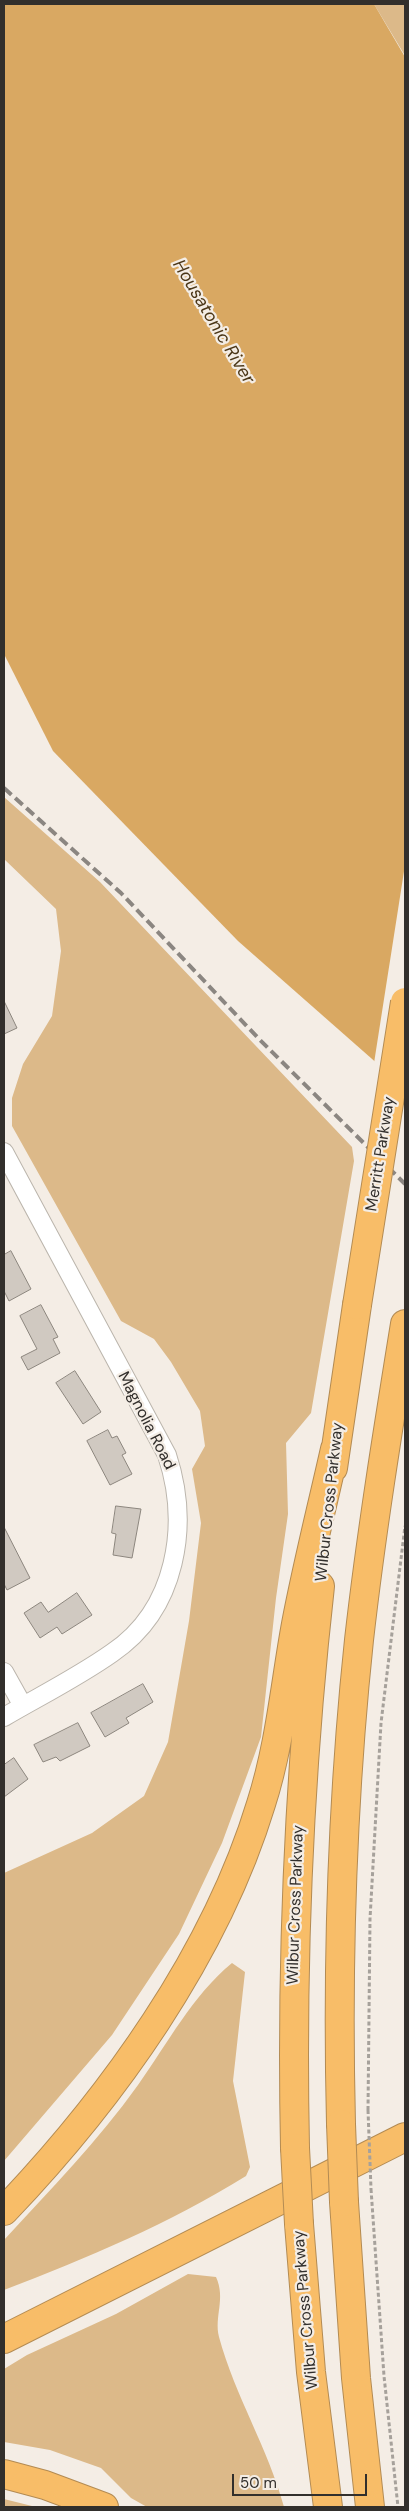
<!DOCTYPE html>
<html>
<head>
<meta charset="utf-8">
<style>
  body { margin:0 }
  #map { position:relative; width:409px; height:2511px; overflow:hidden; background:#f4ede5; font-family:"DM Sans",sans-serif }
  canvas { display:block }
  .frame { position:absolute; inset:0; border:5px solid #322f2c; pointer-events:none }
  .scale { position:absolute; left:232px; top:2474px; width:135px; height:22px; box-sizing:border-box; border:2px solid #322f2c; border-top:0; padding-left:6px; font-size:15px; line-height:18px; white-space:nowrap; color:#322f2c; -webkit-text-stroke:4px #f4ede5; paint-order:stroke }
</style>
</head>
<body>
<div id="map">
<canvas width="409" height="2511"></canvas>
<div class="frame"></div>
<div class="scale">50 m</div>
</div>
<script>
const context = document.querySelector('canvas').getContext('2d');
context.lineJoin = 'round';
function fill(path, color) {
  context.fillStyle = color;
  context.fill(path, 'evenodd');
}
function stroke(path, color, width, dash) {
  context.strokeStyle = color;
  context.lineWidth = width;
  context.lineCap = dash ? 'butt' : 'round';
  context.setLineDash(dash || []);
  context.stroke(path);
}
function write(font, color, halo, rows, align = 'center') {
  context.font = font + ' "DM Sans",sans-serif';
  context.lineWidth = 4.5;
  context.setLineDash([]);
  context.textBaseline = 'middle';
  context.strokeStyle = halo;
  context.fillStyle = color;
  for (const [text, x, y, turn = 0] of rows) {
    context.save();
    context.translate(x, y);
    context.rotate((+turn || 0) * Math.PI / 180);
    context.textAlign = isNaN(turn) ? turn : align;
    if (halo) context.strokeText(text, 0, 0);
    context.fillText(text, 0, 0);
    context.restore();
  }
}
const green = new Path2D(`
  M374,4H405V57L404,54Z
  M4,797L100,882L352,1147L354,1161L311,1413L286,1443L288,1514L276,1598L261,1737L222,1843L179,1934L112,2035L4,2161V1873L92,1833L144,1796L168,1742L189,1621L201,1523L192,1469L205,1446L200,1411L171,1362L154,1339L121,1321L12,1126V1098L23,1064L52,1016L61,951L56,909L4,859Z
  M232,1963L245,1972L233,2081L250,2167L246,2176C169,2224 87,2258 4,2290V2240C50,2190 98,2141 138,2085C168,2043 192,1996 232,1963Z
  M188,2274L216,2277C226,2299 214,2316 219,2337C235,2396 268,2448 284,2507H147L131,2498L101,2468L50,2450L4,2442V2369L27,2355L116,2314Z
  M4,2499L36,2507H4Z`);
const water = new Path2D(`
  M4,4H374L405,57V1088L238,941L53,751L4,654Z`);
const pier = new Path2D(`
  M405,865V1090L374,1063Z`);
const building = new Path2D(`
  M4,1001L17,1028L4,1034Z
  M11,1251L31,1289L9,1301L4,1291V1255Z
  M41,1305L58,1337L53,1339L60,1353L28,1370L21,1357L37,1349L20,1316Z
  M75,1371L101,1412L83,1424L56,1383Z
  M108,1430L112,1438L117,1436L126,1453L122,1455L132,1474L110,1485L87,1441Z
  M116,1506L141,1509L132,1558L113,1555L116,1534L112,1533Z
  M4,1527L30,1578L7,1590L4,1584Z
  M77,1593L92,1615L62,1634L57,1627L40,1638L24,1613L41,1602L48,1612Z
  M143,1684L153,1702L126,1718L129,1723L105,1737L91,1713Z
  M78,1723L90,1746L60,1761L56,1757L43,1762L34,1745Z
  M14,1758L28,1779L4,1797V1765Z`);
const path = new Path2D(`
  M368,2110L370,1919L381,1723L405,1526
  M371,2189L384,2376L398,2507`);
const street = new Path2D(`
  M4,1152L167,1455C190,1525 177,1609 112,1653C78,1677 40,1696 4,1717
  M4,1672L23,1706`);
const highway = new Path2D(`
  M333,1468L357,1305
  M341,2124C337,1963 342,1801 359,1640C371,1534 388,1429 405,1324
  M295,2148C291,1959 299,1773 320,1586
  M344,2202L356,2378L370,2507
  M4,2211C112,2098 215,1955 261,1804C280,1745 285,1684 296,1624C307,1566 322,1507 335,1449
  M299,2224L311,2372L328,2507
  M4,2339L405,2137
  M4,2474L45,2485L104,2507`);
const rail = new Path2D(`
  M4,788L121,893L259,1039L405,1184`);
const pathBridge = new Path2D(`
  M368,2110L371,2189`);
const highwayBridge = new Path2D(`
  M357,1305L405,1002
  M341,2124L344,2202
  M295,2148L299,2224`);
const streetNames = [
  ["Merritt Parkway",381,1154,-81],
  ["Magnolia Road",146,1421,63],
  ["Wilbur Cross Parkway",330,1502,-84],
  ["Wilbur Cross Parkway",296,1905,-88],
  ["Wilbur Cross Parkway",306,2310,-95]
];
const waterNames = [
  ["Housatonic River",213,322,59]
];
fill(green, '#dcb989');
fill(water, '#d9a862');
fill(pier, '#f4ede5');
fill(building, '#d0c9c1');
stroke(building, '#8c867e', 1);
stroke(street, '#bbb5ac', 20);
stroke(highway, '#b38b53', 30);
stroke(path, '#a6a19b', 3, [4, 2.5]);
stroke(street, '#fff', 18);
stroke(highway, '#f8bd68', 28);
stroke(rail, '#8b8681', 4, [10, 5]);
stroke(highwayBridge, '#b38b53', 30, []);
stroke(pathBridge, '#a6a19b', 3, [4, 2.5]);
stroke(highwayBridge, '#f8bd68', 28);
write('16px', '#322f2c', '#f4ede5', streetNames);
write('italic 18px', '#4b3617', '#f4ede5', waterNames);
</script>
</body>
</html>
